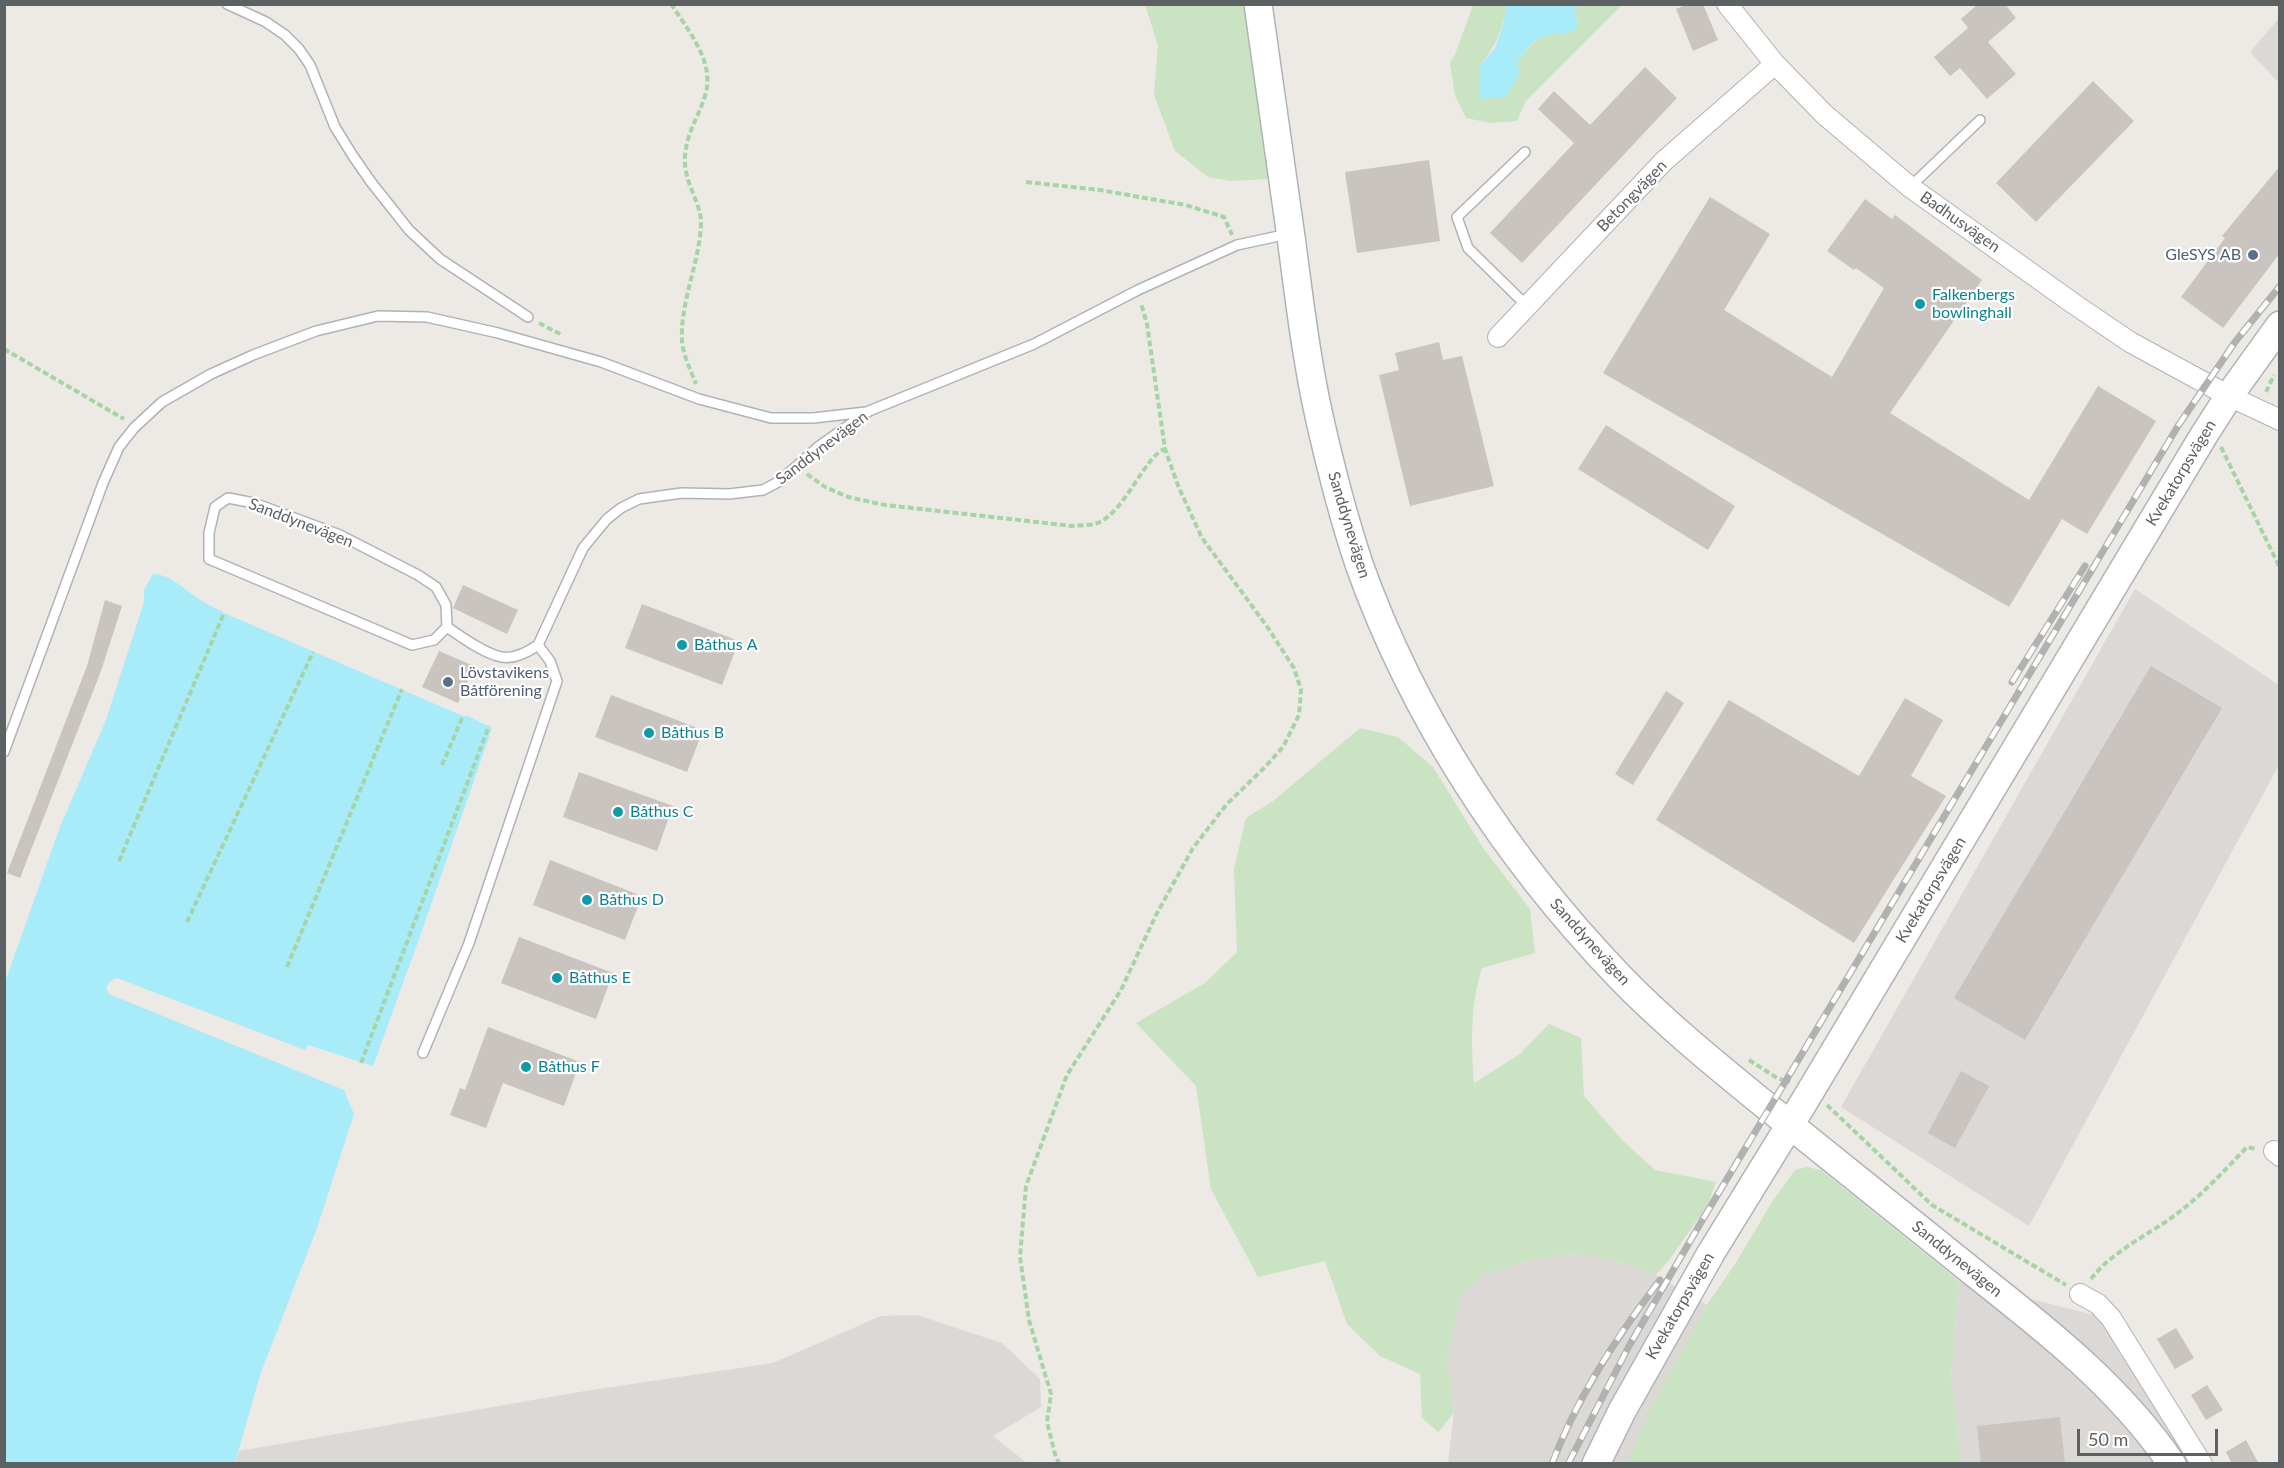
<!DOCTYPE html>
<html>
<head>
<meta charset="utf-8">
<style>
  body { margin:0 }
  #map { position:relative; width:2284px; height:1468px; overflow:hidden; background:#ede9e4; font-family:Lato,sans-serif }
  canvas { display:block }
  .frame { position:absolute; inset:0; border:6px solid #5c6163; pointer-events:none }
  .scale { position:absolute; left:2077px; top:1429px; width:141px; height:27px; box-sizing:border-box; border:3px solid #5c6163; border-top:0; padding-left:8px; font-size:18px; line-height:21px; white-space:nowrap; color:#5c6163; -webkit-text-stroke:4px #fff; paint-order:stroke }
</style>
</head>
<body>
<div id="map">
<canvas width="2284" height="1468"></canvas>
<div class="frame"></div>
<div class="scale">50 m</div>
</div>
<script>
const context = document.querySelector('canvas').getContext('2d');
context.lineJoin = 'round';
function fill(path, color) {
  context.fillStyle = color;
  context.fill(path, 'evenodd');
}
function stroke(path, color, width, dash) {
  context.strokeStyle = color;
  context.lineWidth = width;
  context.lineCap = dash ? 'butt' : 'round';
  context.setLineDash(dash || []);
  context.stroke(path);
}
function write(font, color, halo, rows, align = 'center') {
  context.font = font + ' Lato,sans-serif';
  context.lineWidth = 4.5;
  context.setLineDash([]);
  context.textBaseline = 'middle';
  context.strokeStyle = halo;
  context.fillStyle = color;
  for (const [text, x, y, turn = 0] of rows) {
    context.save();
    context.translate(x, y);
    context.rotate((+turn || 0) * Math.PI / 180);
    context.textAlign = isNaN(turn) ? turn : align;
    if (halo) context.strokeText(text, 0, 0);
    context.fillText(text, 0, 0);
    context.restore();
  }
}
const industrial = new Path2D(`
  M2279,18V83L2250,52Z
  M2135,589L2279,685V765L2029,1226L1841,1107Z
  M1569,1254L1608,1258L1656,1275L1707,1305L1627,1463H1448L1454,1413L1447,1358L1461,1293L1486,1273L1538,1258Z
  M1959,1281L2098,1316L2189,1463H1962L1951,1376Z
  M917,1315L1002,1343L1040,1379L1041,1407L993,1436L1027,1463H235L239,1451L585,1391L773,1363L881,1316Z`);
const green = new Path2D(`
  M1145,5H1246L1268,179L1231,181L1208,177L1175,151L1154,95L1158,45Z
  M1473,5H1507C1502,31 1497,44 1480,66L1519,74L1518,61C1530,44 1545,29 1568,33L1578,26L1575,12L1578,5H1622L1525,102L1517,121L1491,123L1466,118L1455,96L1450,63L1456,52Z
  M1360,728L1398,737L1433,767L1483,848L1530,909L1535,953L1482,968C1470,1007 1471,1042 1474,1083L1520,1054L1549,1024L1581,1038L1584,1096L1622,1140L1655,1170L1716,1182L1708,1205L1669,1260L1656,1275L1608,1258L1569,1254L1538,1258L1486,1273L1461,1294L1447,1358L1454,1413L1438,1432L1422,1418L1420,1374L1380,1356L1347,1324L1325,1261L1258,1277L1211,1189L1196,1086L1136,1023L1205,983L1237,952L1234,869L1246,818L1273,801Z
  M1807,1167L1821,1170L1959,1281L1951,1376L1962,1463H1627L1654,1401L1707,1305L1737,1261L1772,1202L1795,1170Z`);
const water = new Path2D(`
  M1507,5H1578L1575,12L1578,26C1570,37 1555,31 1542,37C1531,42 1525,51 1518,61L1519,74L1506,97L1479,99L1480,66L1495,48L1503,25Z
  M153,574C171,575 181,587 195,596C204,603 214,607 224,613L463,716H468L492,728L424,925L373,1066L308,1045L305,1050L117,978L110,981L106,988L109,994L344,1090L354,1114L317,1228L260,1375L235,1463H5V982L60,827L106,720L144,602V590Z`);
const building = new Path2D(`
  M1688,4H1703L1718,40L1693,51L1676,9Z
  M1978,4H2005L2016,18L1988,42L2016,74L1987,99L1960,68L1950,76L1934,57L1968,28L1961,19Z
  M1645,67L1677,98L1522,263L1490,233L1574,143L1538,109L1554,91L1590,125Z
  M2093,81L2134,121L2036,222L1996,183Z
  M1429,160L1440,241L1357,253L1345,172Z
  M2280,166V253L2223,328L2181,297L2225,238L2222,236Z
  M1710,197L1770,234L1724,310L1832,377L1884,288L1856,268L1854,270L1827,251L1865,199L1892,219L1895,215L1982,280L1890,413L2029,500L2098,386L2156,421L2087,534L2062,519L2009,607L1603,373Z
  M1439,342L1443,360L1462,356L1494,486L1410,506L1379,375L1399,370L1395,353Z
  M1606,425L1735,506L1708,550L1578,469Z
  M463,585L518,610L507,634L453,608Z
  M105,600L122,606L101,671L20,878L7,873L87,666Z
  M642,604L739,641L722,685L625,648Z
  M439,651L474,666L458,703L422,687Z
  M2151,666L2222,708L2025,1040L1954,998Z
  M1666,691L1684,703L1633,785L1615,774Z
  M611,695L703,730L687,772L595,737Z
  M1905,698L1943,720L1911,776L1946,796L1854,943L1656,820L1729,700L1859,776Z
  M579,772L673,806L657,851L563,817Z
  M550,860L642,896L625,940L533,905Z
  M519,937L613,973L596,1019L501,983Z
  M488,1027L580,1062L564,1106L503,1083L486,1128L450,1115L460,1088L465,1090Z
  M1961,1071L1989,1086L1955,1148L1928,1133Z
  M2176,1328L2194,1358L2175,1369L2157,1339Z
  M2207,1385L2223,1410L2206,1420L2191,1395Z
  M2060,1417L2065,1464H1981L1977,1426Z
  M2246,1440L2259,1464H2232L2226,1452Z`);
const path = new Path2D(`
  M671,4C688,30 716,63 705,96C698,118 687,132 685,156C683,183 701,201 701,223C700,262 680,301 682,341C683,355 691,371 696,384
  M1026,182L1100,190L1162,201L1186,205L1224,217L1232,235
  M539,323L562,335
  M4,349L124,419
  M2266,392L2274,375
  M2221,447L2280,568
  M807,474L825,487L848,497L885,505L1072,526C1081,525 1092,526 1100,522C1126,509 1146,455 1165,449
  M442,765L463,716
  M119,861L224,613
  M187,922L313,652
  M287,967L402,689
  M1749,1060L1777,1078L1790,1082
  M361,1063L489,726
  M1827,1105L1932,1205L2066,1285
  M2091,1279C2113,1250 2151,1234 2179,1212C2204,1193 2225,1170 2247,1147L2256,1149
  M1060,1464L1056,1458L1047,1422L1051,1394L1029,1320L1020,1257L1026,1186L1067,1075L1121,990L1156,915L1193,848L1226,805L1265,767L1283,747L1299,715L1301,690L1294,668L1266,625L1202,538L1179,488L1165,449L1147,324L1141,303`);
const lane = new Path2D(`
  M227,4L266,22L285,35L299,49L310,65L335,127L353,156L371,182L409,230L440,259L528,317
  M1525,152L1457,217L1468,248L1527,306
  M1910,187L1980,120
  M447,627L446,605L436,587L418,575L340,535L254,503L228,498L215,507L209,533V559L412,645L434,640L447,627C460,636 486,655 502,657C514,659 528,652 538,645L583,548L607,519L621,508L639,499L660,496L682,493L729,494L763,490L780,481L818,447L869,411L1034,344L1138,290L1237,245L1288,234
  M4,752L103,483L119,447L134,428L162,402L211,374L253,355L316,331L378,316L427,317L498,333L601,362L699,399L771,418H813L866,412
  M423,1053L469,943L557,681L550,661L538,645`);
const street = new Path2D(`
  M1727,4L1775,64L1825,115L1910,187L2074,304L2130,342L2229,396L2280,420
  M1498,337L1664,161L1775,64
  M2274,1151L2280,1156
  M2080,1294L2098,1304L2111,1318L2202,1464`);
const secondary = new Path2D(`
  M1258,4C1269,82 1280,160 1291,237C1299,297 1306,357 1319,416C1330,465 1343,516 1359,564C1413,716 1506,858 1617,974C1661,1020 1710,1060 1759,1100C1832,1159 1905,1217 1978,1276C2049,1332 2120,1388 2172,1464
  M1596,1464L1622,1411L1711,1253L1804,1102L2204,435L2229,396L2280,325`);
const rail = new Path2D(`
  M2012,682L2085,566
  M1552,1464C1577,1397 1617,1336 1660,1280
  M1568,1464L1629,1346L1703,1219L2178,426L2235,342L2280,286`);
const markers = [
  [2253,255,6,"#5c6f8a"],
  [1920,304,6,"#0f9aa8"],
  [682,645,6,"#0f9aa8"],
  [448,682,6,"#5c6f8a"],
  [649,733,6,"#0f9aa8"],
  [618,812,6,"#0f9aa8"],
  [587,900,6,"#0f9aa8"],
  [557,978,6,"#0f9aa8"],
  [526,1067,6,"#0f9aa8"]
];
const streetNames = [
  ["Betongvägen",1632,196,-46],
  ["Badhusvägen",1960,222,35],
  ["Sanddynevägen",822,448,-37],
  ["Kvekatorpsvägen",2181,473,-59],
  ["Sanddynevägen",301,523,21],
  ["Sanddynevägen",1349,525,73],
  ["Kvekatorpsvägen",1931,890,-59],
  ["Sanddynevägen",1590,942,48],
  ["Sanddynevägen",1957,1259,39],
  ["Kvekatorpsvägen",1680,1306,-60]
];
const serviceNames = [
  ["GleSYS AB",2241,255],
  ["Lövstavikens",460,673,"left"],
  ["Båtförening",460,691,"left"]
];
const cultureNames = [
  ["Falkenbergs",1932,295],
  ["bowlinghall",1932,313],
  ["Båthus A",694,645],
  ["Båthus B",661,733],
  ["Båthus C",630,812],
  ["Båthus D",599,900],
  ["Båthus E",569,978],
  ["Båthus F",538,1067]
];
fill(industrial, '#dcd8d6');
fill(green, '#cae3c2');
fill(water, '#a8ebf9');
fill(building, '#c9c4c0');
stroke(lane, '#afb3b5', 12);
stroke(street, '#afb3b5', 22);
stroke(secondary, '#aeb3b6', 30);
stroke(path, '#a6d4a6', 4, [6, 3]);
stroke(lane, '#fff', 9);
stroke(street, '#fff', 20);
stroke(secondary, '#fff', 27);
stroke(rail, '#b0b1b1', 7);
stroke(rail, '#fff', 4.5, [14]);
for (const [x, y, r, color] of markers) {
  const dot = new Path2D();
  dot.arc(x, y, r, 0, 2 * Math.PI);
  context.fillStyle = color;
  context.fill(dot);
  stroke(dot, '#fff', 2);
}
write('16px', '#5c6163', '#fff', streetNames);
write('16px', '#4e5e75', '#fff', serviceNames, 'right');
write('16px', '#0d838f', '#fff', cultureNames, 'left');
</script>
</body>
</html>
